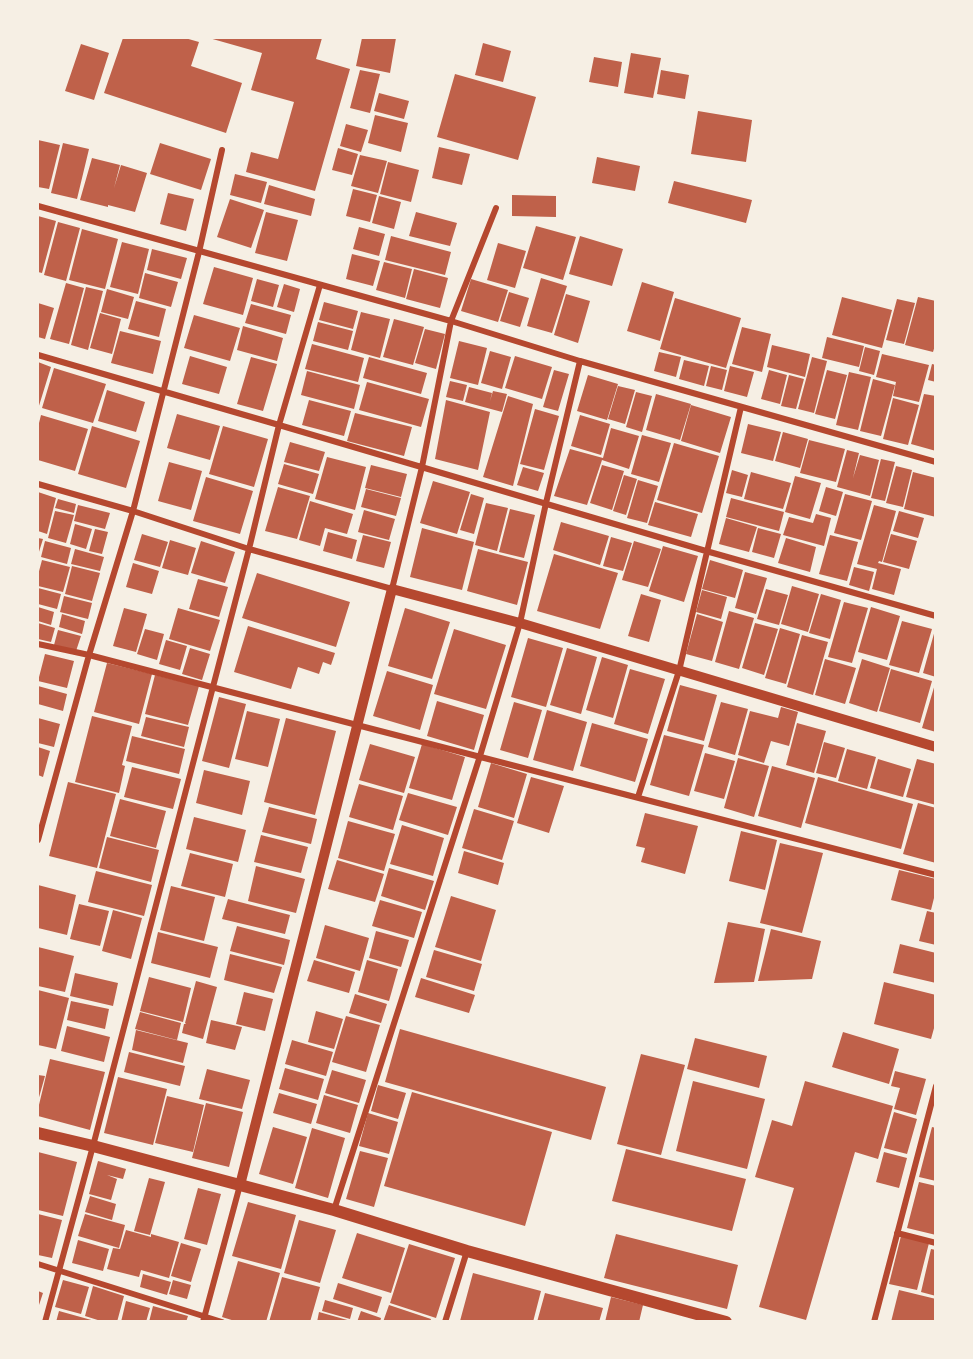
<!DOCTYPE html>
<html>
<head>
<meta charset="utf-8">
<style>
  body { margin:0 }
  #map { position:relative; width:973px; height:1359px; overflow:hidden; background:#f6efe4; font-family:"Titillium Web",sans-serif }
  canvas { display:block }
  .frame { position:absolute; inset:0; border:39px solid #f6efe4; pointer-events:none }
</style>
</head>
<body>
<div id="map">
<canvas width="973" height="1359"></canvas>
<div class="frame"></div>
</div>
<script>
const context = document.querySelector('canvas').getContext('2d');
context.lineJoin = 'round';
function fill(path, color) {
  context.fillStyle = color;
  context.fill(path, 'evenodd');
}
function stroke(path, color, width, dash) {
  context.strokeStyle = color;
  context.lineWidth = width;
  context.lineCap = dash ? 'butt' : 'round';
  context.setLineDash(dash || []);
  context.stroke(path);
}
const building = new Path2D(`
  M123,38H185L199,42L191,66L242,83L226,133L104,93Z
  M209,38H322L316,59L350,69L315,191L246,172L251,152L278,159L294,102L251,90L262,53Z
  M362,38H396L390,73L356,66Z
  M483,43L511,51L503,82L475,75Z
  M81,44L109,53L94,100L65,91Z
  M631,53L661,58L653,98L624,93Z
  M594,57L622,62L618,87L589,82Z
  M360,70L380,74L370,113L350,108Z
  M661,70L689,75L685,99L657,94Z
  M455,74L536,97L518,160L437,137Z
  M379,93L409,101L404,119L374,111Z
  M698,111L752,120L746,162L691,154Z
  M375,115L408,123L401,152L368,143Z
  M346,124L368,130L361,152L340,146Z
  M38,140L60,145L49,189L38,187Z
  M63,143L89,149L77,199L51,193Z
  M160,143L211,159L201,190L150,174Z
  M439,147L470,154L462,185L432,178Z
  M338,148L358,154L352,175L332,170Z
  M360,155L387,161L378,193L351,186Z
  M597,157L640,166L635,191L592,183Z
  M92,158L120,165L114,188L121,165L147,173L135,212L108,205V207L80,200Z
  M388,162L419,170L411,202L380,194Z
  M235,174L267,182L261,203L230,195Z
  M674,181L752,200L746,223L668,203Z
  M269,185L315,199L311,216L264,204Z
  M353,189L377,195L370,222L346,216Z
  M168,193L194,199L186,231L160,224Z
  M512,195L556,196V217L512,216Z
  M379,196L401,202L394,229L372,223Z
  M230,199L264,210L251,248L217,237Z
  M266,212L298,220L287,261L255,253Z
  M416,212L457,223L450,246L409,236Z
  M38,216L56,221L42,273L38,272Z
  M58,222L80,228L66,281L44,275Z
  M536,226L576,237L563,280L523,268Z
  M359,227L385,234L379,256L353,249Z
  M82,229L118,239L105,289L69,280Z
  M391,236L451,252L445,275L385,260Z
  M580,236L623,249L612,286L569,274Z
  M122,242L149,249L138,294L110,287Z
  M498,243L526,251L515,288L487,280Z
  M152,249L187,258L181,279L147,270Z
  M352,254L380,261L373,286L346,279Z
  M384,262L412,269L405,298L376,290Z
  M214,267L253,278L243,315L203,304Z
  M414,269L448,278L440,308L406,299Z
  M145,273L178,282L171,307L139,298Z
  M541,278L567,286L552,333L527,326Z
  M257,279L279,285L273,307L251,301Z
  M471,279L508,290L498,322L461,311Z
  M642,282L674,292L660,341L627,331Z
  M66,283L84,288L69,344L50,339Z
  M284,284L300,289L294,312L277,307Z
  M86,287L103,291L88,350L71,345Z
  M107,289L134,297L128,319L101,312Z
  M509,292L529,298L520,327L500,321Z
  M566,294L590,301L578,343L554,335Z
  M842,297L892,310L882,348L832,335Z
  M918,297L936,301V342L933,352L905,345Z
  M675,298L741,318L726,368L660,349Z
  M897,299L915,303L904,344L886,340Z
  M136,301L166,309L159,337L128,329Z
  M324,302L358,311L353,329L319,320Z
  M38,303L54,308L45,339L38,337Z
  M251,304L291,315L286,334L245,323Z
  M361,312L390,319L380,358L351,350Z
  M100,313L121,319L112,354L90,348Z
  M194,315L240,328L230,361L184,348Z
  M394,319L424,327L413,365L383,357Z
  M318,322L353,331L348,350L313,341Z
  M243,326L283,338L277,361L237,350Z
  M742,327L771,334L762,372L732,364Z
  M425,329L445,334L436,369L415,363Z
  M120,331L161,341L153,374L111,363Z
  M827,337L864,346L859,367L822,358Z
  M459,341L487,348L478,385L450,378Z
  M312,344L364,358L358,382L305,369Z
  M772,345L810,354L805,377L767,367Z
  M865,347L880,351L874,375L859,371Z
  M490,351L511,357L502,389L481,383Z
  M659,352L681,357L676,377L654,371Z
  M882,354L929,365L919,402L893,396L896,382L876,377Z
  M190,356L227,367L219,394L182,384Z
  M515,356L552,367L542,399L505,388Z
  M251,357L277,364L263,411L237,404Z
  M369,357L427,373L421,394L363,378Z
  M812,357L827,361L814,413L798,409Z
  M684,360L709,366L704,386L679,379Z
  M38,362L51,367L38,409Z
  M932,364L936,365V382L928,380Z
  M711,366L727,370L722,390L706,386Z
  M730,366L754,372L747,397L724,391Z
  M54,368L106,384L93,423L42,408Z
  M554,370L569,374L558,411L543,407Z
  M769,370L787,375L780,404L761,399Z
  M827,370L847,375L835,419L815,414Z
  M307,371L360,385L354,409L301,395Z
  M849,372L871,377L858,430L836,425Z
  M588,375L618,384L607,420L577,411Z
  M789,375L804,379L796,409L781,406Z
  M873,379L895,385L881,436L860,431Z
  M450,381L467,385L463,401L446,397Z
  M367,382L429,399L421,427L359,410Z
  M618,386L635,390L625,424L608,419Z
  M469,387L492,393L490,401L493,391L507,394L502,412L465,402Z
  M107,390L145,402L136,432L98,421Z
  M636,392L652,396L642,432L626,427Z
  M656,394L691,404L680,440L646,430Z
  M924,394L936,396V451L911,444Z
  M508,396L533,404L513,486L483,477Z
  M893,398L919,405L908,445L883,439Z
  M309,400L351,411L344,436L302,425Z
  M446,400L490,412L478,470L435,459Z
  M691,405L731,417L720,453L681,441Z
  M535,409L559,416L544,470L520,464Z
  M355,413L412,427L404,456L347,441Z
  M177,414L220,426L210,460L167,448Z
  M41,415L88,429L75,471L38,460V427Z
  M580,415L610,424L601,455L571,446Z
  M748,424L781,432L773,461L741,453Z
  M92,426L140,441L126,488L78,474Z
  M223,426L268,439L254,487L209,474Z
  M611,428L639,436L629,469L602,460L587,505L554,496L570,449L603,458Z
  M783,432L808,439L800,468L775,461Z
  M642,435L671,443L659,482L631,474Z
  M809,440L845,449L836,482L800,473Z
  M290,442L325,452L319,471L284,462Z
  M674,443L719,456L702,513L657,500Z
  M847,450L859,453L853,478L860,455L879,460L870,496L837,487Z
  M327,457L366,467L355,510L315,499Z
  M881,459L895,462L885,501L871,498Z
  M169,462L202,471L191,510L158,501Z
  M284,464L319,474L313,494L278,484Z
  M371,465L407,474L401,497L365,488Z
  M602,465L624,471L612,510L590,503Z
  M896,466L912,470L903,507L886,503Z
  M523,467L544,473L538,491L517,485Z
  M732,470L748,475L742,497L726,493Z
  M751,472L791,483L783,509L744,499Z
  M913,472L936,478V517L904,509Z
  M624,475L637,479L626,515L613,511Z
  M795,476L821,483L810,519L785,512Z
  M206,477L253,491L240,534L193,521Z
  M638,480L658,486L647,523L627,518Z
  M433,481L470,492L457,534L420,523Z
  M278,487L310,496L297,539L265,531Z
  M826,487L843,492L836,516L819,511Z
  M366,489L401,498L396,516L361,507Z
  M38,492L56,498L47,534L38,531Z
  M471,494L484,498L474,534L460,530Z
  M845,494L872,501L861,540L834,533Z
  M731,498L784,512L779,531L726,517Z
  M58,499L76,504L74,513L55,508Z
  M310,501L353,514L347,534L325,528L320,546L299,540Z
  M655,502L698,514L691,537L648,525Z
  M486,503L508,508L497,551L475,545Z
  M78,505L110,513L105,529L74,521Z
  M874,505L896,511L882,562L879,561L878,563L901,569L894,595L872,589L877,569L857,564Z
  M510,509L535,515L524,558L499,552Z
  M364,510L395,519L389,540L358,532Z
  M55,511L74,515L66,543L48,538Z
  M899,511L924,518L918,538L893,531Z
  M816,514L831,518L824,546L783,535L789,517L813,523Z
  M726,518L757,527L749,552L719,544Z
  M561,522L609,536L600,565L553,550Z
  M75,524L92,529L86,549L70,544Z
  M422,528L474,542L462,590L410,577Z
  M758,528L781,534L774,558L752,552Z
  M95,529L108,532L102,554L89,551Z
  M328,532L357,540L352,559L323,551Z
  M142,534L168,542L160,567L134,560Z
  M891,534L917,541L909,569L883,562Z
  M363,535L391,542L384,568L356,561Z
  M830,535L858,542L847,581L819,574Z
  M611,537L632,543L623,571L603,566Z
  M38,538L43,539L38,555Z
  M786,538L816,547L810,572L778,563Z
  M170,540L196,548L188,575L162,568Z
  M45,541L71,548L67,564L41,557Z
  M201,541L235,552L225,583L191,573Z
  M634,541L661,549L648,587L622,580Z
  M663,546L698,556L684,602L649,591Z
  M75,549L104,557L100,571L71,564Z
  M478,549L528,562L517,605L467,591Z
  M554,554L618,573L600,629L537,611Z
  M42,560L70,567L63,592L38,586V575Z
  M710,560L743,570L735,598L702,589Z
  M133,563L159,571L152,594L126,587Z
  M72,566L100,573L92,601L65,594Z
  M854,567L874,572L869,591L849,585Z
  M745,572L767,578L756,614L735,608Z
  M257,573L350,602L336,647L242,618Z
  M198,579L228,587L219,617L189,609Z
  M792,586L819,594L808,632L781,624Z
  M38,588L61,594L57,609L38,604Z
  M766,589L788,595L779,625L757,619Z
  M702,590L727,597L721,619L696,612Z
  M641,594L661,600L649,642L628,636Z
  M821,594L841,600L830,639L809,633Z
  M64,596L92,603L88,619L60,612Z
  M844,602L868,608L852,663L828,657Z
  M38,607L54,612L51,625L38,621Z
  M871,607L900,616L887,660L858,652Z
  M124,608L147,614L136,652L113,646Z
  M178,608L220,620L210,651L169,639Z
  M405,608L450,622L432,679L388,666Z
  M729,611L754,618L739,669L715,662Z
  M62,614L85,621L82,634L59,627Z
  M697,614L723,622L712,661L686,654Z
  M902,621L932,629L919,673L889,665Z
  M38,623L55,628L51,642L38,639Z
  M755,623L778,629L764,675L742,668Z
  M248,626L335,653L331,665L323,662L319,674L298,667L291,689L234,672Z
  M780,628L800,634L786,684L765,678Z
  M145,629L164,634L157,660L137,654Z
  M454,629L506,645L486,709L434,694Z
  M58,630L81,636L76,651L54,645Z
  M935,630H936V677L923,673Z
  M802,635L828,642L813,695L787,687Z
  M528,638L563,648L546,707L511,697Z
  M166,640L187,646L180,670L159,664Z
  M190,648L210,654L202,680L182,674Z
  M567,648L597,657L581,714L550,705Z
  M45,654L74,661L67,688L38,681Z
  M602,657L628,665L613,718L586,710Z
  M825,659L856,668L845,704L815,695Z
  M862,659L890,668L877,712L849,703Z
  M107,663L152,674L139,724L94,712Z
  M630,669L665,679L648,734L614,724Z
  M891,669L932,681L920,723L879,711Z
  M387,671L433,685L420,730L373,716Z
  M155,675L199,686L188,725L145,714Z
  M935,684H936V732L922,728Z
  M680,685L717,695L704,741L667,731Z
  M38,686L67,694L63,711L38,704Z
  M219,697L246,704L229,768L202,761Z
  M437,701L484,715L474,750L427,736Z
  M514,702L542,710L528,758L500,750Z
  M721,702L748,709L735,755L708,747Z
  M781,707L798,712L789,746L771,741L764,763L738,755L750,711L778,718Z
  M547,710L587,722L573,771L533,760Z
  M247,711L280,719L268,767L235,759Z
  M92,716L132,726L122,765L125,766L119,793L75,782Z
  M146,717L189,727L184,747L141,736Z
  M38,718L60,724L54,747L38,743Z
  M286,718L336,731L315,815L264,802Z
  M592,723L648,739L635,782L580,766Z
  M797,723L826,731L814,773L786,765Z
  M664,735L704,745L689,796L650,785Z
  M132,736L185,749L179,774L126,761Z
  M824,742L845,748L836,778L816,773Z
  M370,744L415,757L404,793L359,780Z
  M422,744L465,757L452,800L409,788Z
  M38,747L50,751L43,777L38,775Z
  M847,749L876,757L867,789L838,781Z
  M705,753L735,761L724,799L694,791Z
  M738,758L769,766L754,817L724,808Z
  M878,759L911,769L903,797L870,788Z
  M917,759L936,764V805L906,797Z
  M491,763L527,774L514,818L478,807Z
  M772,766L815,778L801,828L758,816Z
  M132,767L181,779L173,809L124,797Z
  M204,770L250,781L242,815L196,803Z
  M531,777L564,786L549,833L517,823Z
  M818,777L913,804L901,849L805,823Z
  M68,782L116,794L97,868L49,856Z
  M359,784L403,796L393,830L349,817Z
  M408,793L457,807L448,835L399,820Z
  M120,799L166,811L156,848L110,836Z
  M918,803L936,808V863L903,854Z
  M269,807L317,819L311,844L262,832Z
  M474,809L514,821L502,860L462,848Z
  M645,813L698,826L685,874L641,862L645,848L636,846Z
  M194,817L246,830L238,862L186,849Z
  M348,821L395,834L384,871L338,858Z
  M402,825L444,838L433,876L390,864Z
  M741,831L777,840L765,890L729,881Z
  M261,835L308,847L301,873L254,862Z
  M107,837L159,850L151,882L99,868Z
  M780,843L823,853L802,933L760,923Z
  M464,851L504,863L498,885L458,873Z
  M190,853L233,864L225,897L181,886Z
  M337,860L384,874L375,902L328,889Z
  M256,866L305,879L296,913L248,901Z
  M389,868L434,881L425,910L381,896Z
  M899,870L936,879V890L931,910L891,900Z
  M96,871L152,885L144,916L88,902Z
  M38,885L76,895L67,935L38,928Z
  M171,886L215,897L204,941L160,930Z
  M451,896L496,910L481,961L435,947Z
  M228,899L290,915L285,934L222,919Z
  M380,900L422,912L414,938L372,926Z
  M79,904L109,911L100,946L70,939Z
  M113,910L142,918L131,959L102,951Z
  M927,911L936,913V945L919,941Z
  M728,922L765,929L754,982L714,983Z
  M325,925L369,938L360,971L316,958Z
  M237,926L290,940L284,965L230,951Z
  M771,929L821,941L812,979L758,981Z
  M376,931L409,940L401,967L369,958Z
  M158,932L218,947L210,978L151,963Z
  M900,944L936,953V983L893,973Z
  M38,947L74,956L65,992L38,986Z
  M434,950L482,964L474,991L426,977Z
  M230,954L282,967L274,993L224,980Z
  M314,960L355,972L349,993L307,981Z
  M367,960L398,969L389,1001L358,992Z
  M75,973L118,983L113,1006L70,996Z
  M149,977L191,988L183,1022L140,1011Z
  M421,978L475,995L469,1013L415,997Z
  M196,981L217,987L203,1039L182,1033L184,1024H186L185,1023Z
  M884,982L936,995V1021L931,1039L874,1024Z
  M38,990L69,998L56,1049L38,1045Z
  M244,992L273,999L265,1031L236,1024Z
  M355,994L387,1004L381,1023L349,1013Z
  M71,1001L109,1009L105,1029L67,1020Z
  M316,1011L343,1019L334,1049L308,1042Z
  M140,1012L181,1023L177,1040L135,1029Z
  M346,1016L380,1025L366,1072L332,1062Z
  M211,1020L242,1027L235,1050L206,1043Z
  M67,1026L110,1037L104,1062L61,1051Z
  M400,1029L606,1087L591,1140L385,1082Z
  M136,1030L188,1043L183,1063L132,1050Z
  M843,1032L899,1049L889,1084L832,1067Z
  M695,1038L767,1056L759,1088L687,1069Z
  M292,1040L333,1052L326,1076L285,1064Z
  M129,1052L185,1066L180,1086L124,1072Z
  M641,1054L685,1065L661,1155L617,1144Z
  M50,1059L105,1072L90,1130L38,1116V1109Z
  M285,1068L324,1079L318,1100L279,1089Z
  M207,1069L250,1080L242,1109L199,1099Z
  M332,1070L366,1080L359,1103L325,1093Z
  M895,1071L926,1079L916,1115L894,1109L900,1088L891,1086Z
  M38,1075L45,1076L38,1101Z
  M118,1077L167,1089L153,1145L104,1133Z
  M693,1081L765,1099L747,1169L676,1151Z
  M805,1081L893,1106L878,1159L855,1152L806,1320L759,1307L794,1188L755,1177L772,1120L792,1126Z
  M378,1085L406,1093L398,1119L371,1111Z
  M412,1092L552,1132L525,1226L384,1186Z
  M279,1093L317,1104L311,1124L273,1113Z
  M324,1095L358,1105L350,1133L316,1123Z
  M167,1096L204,1105L193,1152L155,1143Z
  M206,1103L243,1112L229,1167L192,1158Z
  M894,1112L917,1119L907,1154L884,1148Z
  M368,1113L398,1122L389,1154L359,1146Z
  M273,1127L307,1137L293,1184L259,1174Z
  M932,1127L936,1128V1181L919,1177Z
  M312,1128L345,1138L328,1198L295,1188Z
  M626,1149L746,1179L732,1231L612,1201Z
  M360,1151L388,1158L374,1207L346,1199Z
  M38,1152L77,1162L63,1216L38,1210Z
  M884,1152L907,1158L899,1188L876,1182Z
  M98,1161L126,1169L123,1179L107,1175L117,1179L111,1200L89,1194Z
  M149,1178L165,1182L150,1235L134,1231Z
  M919,1182L936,1186V1235L907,1228Z
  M198,1188L221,1194L207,1245L184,1239Z
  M90,1196L116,1204L112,1220L85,1212Z
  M248,1202L296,1215L281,1269L232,1256Z
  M38,1214L62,1220L52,1258L38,1255Z
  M85,1214L125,1225L119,1248L78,1236Z
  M299,1220L336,1230L320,1283L284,1273Z
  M126,1230L151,1237V1234L179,1242L169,1278L141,1270L139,1277L107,1269L113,1248L120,1249Z
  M357,1233L405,1248L391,1293L342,1278Z
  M616,1234L738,1265L727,1309L604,1278Z
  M901,1236L929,1243L917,1290L889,1284Z
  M78,1240L109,1249L103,1271L72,1263Z
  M181,1243L201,1249L191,1282L171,1276Z
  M409,1244L455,1258L436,1318L390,1303Z
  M931,1249L936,1250V1296L921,1292Z
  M238,1261L280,1273L266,1322H238L222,1317Z
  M473,1273L541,1291L533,1322L460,1321Z
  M143,1274L171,1282L167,1295L140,1287Z
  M282,1277L320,1287L310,1322H269Z
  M63,1280L89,1287L81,1314L55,1307Z
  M173,1280L191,1285L187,1299L169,1294Z
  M338,1283L382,1297L377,1313L333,1299Z
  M93,1286L124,1296L117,1322H104L85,1316Z
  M899,1290L936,1299V1322H891Z
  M38,1291L43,1293L38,1308Z
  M545,1293L603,1308L599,1322H537Z
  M611,1297L643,1305L639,1322H605Z
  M325,1300L353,1308L350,1319L322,1311Z
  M126,1301L150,1308L146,1322H121Z
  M389,1305L431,1319L430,1322H383Z
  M153,1306L188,1316L186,1322H149Z
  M59,1311L95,1321V1322H56Z
  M361,1311L381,1318L380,1322H357Z
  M319,1312L351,1321V1322H317Z`);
const minor = new Path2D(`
  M38,206L451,321L580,361L936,462
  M38,355L279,425L706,551L936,616
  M38,484L133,511L249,549L392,589L422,467L451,321L496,208
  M38,644L89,655L357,725L936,875
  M638,797L679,671L741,407
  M38,840L89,655L133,511L199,252L222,150
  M334,1210L480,756L520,623L546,503L580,361
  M897,1233L936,1243
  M38,1264L222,1322
  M45,1322L93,1146L249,549L279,425L320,285
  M203,1322L240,1185
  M445,1322L467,1251
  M874,1322L936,1086`);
const tertiary = new Path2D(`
  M240,1185L392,589L520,623L936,747`);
const secondary = new Path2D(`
  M38,1133L93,1146L334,1210L467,1251L726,1322`);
fill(building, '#bf614a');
stroke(minor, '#b5482f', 6);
stroke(tertiary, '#b5482f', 10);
stroke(secondary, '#b5482f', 12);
</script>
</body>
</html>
